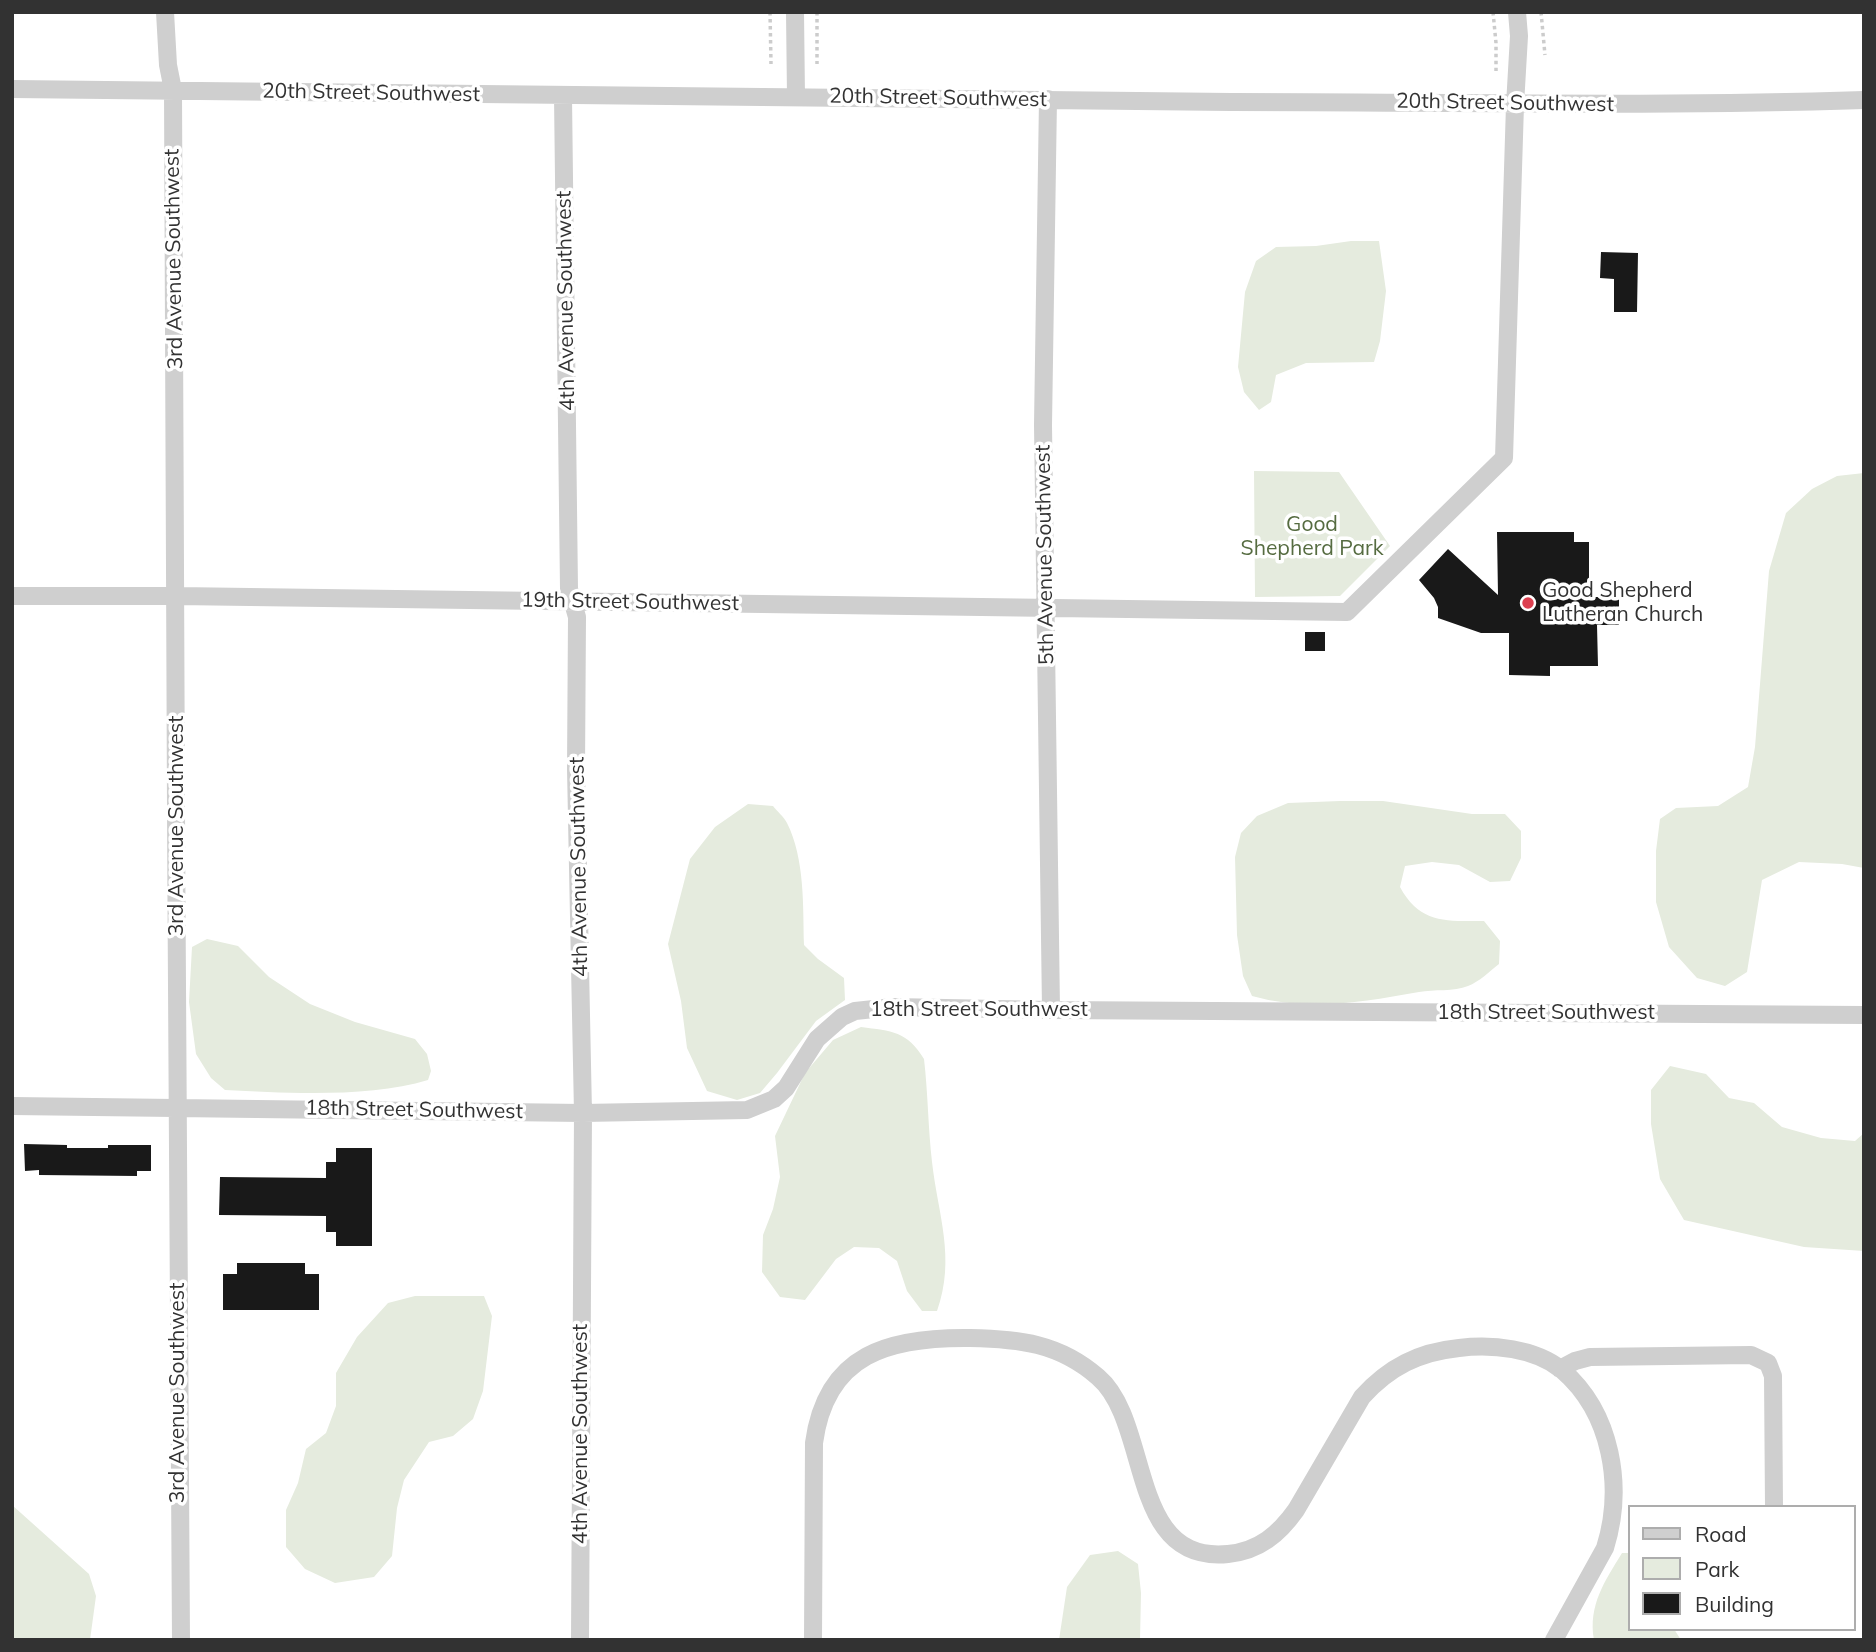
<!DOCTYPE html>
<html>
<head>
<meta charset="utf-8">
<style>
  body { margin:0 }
  #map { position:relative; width:1876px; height:1652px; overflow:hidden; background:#fff; font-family:Mulish,sans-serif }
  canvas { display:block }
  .frame { position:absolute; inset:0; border:14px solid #323232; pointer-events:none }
  .legend { position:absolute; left:1628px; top:1505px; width:228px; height:126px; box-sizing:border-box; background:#fff; border:2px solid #adadad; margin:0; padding:9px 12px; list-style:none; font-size:21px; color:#323232 }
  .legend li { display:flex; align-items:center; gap:14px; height:35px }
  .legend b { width:35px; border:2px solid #adadad }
</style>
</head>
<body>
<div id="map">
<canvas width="1876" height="1652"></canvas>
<div class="frame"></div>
<ul class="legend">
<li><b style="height:9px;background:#cfcfcf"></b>Road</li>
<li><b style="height:19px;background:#e5ebde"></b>Park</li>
<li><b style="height:19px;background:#191919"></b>Building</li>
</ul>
</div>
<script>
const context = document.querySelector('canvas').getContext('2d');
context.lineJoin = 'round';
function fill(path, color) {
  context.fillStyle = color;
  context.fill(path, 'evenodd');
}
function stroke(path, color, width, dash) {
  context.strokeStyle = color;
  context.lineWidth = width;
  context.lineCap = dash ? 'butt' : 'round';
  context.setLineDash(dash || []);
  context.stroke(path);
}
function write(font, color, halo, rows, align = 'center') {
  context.font = font + ' Mulish,sans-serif';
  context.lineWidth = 7;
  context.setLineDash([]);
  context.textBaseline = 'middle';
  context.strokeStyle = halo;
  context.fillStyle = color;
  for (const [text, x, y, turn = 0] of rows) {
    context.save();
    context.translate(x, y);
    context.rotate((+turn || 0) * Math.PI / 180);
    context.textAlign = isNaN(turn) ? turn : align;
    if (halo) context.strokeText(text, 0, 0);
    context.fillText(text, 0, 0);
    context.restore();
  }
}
const green = new Path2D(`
  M1351,241H1379L1386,291L1380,341L1374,362L1306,363L1276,375L1271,402L1259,410L1244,392L1238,367L1245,292L1256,261L1276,247L1316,246Z
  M1254,471L1339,472L1390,546L1340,596L1255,597Z
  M1864,473V868L1842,864L1799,862L1762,880L1747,972L1725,986L1697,978L1669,947L1656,902V851L1660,819L1676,808L1718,806L1748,787L1755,747L1769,571L1786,513L1812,489L1837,476Z
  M1340,801H1383L1472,814H1505L1521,831V858L1510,881L1490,882L1459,865L1432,862L1405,866L1400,887C1420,924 1446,921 1484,921L1500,941L1499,964C1490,971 1479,982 1468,986C1454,992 1434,989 1419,992C1362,1002 1310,1012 1252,996L1243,976L1237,935L1235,857L1241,833L1257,816L1288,803Z
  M748,804L773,806C777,811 784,817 787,823C805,859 803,906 804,945L818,959L844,978L845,1000L816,1021L777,1073L760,1093L737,1100L707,1091L687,1048L681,1001L668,944L690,859L715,827Z
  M207,939L238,946L269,977L310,1004L355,1022L415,1039L427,1054L431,1071L428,1080C370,1098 286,1093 225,1090L211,1078L196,1054L189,1002L192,947Z
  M861,1027C892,1031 907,1031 924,1059C928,1093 928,1128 932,1162C938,1215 956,1258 937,1311H922L907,1291L897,1261L879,1248L854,1247L836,1259L805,1300L780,1297L762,1272L763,1235L773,1209L780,1177L775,1136L805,1073L833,1040Z
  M1670,1066L1706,1074L1729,1098L1754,1103L1782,1127L1821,1138L1855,1141L1864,1133V1251L1804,1247L1684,1220L1660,1179L1651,1124V1090Z
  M415,1296H484L492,1316L483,1391L473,1419L453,1436L429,1442L404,1480L397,1508L392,1556L374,1577L335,1583L305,1569L286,1547V1510L298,1483L306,1449L326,1433L336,1406V1373L357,1337L388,1303Z
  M12,1505L89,1574L96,1596L90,1640H12Z
  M1118,1551L1138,1564L1141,1593L1140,1640H1059L1067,1587L1090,1555Z
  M1622,1553H1629V1629H1674L1681,1640H1594C1588,1605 1605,1581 1622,1553Z`);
const building = new Path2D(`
  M1601,252L1638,253L1637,312H1614V279L1600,278Z
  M1497,532H1574V542H1589V597H1619V625H1597L1598,666H1550V676L1509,675V633H1481L1438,618V607L1434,598L1419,580L1448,549L1498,595Z
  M1305,632H1325V651H1305Z
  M24,1144L67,1145V1148H108V1145H151V1171H137V1176L39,1175V1170L25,1171Z
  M336,1148H372V1246H336V1232H326V1216L219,1215L220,1177L326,1178V1162H336Z
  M237,1263H305V1274H319V1310H223V1274H237Z`);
const path = new Path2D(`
  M770,12L771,64
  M817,12V64
  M1493,12L1496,43V71
  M1541,12L1545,55`);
const minor = new Path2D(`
  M165,12L168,65L173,90C177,607 175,1123 181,1640
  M795,12L796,97
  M12,89L1231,102C1442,102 1653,107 1864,100
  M563,96L569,589L577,617L576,769L583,1113L580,1640
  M1048,99L1043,425L1051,1010
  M12,596H177L1347,612L1504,458L1515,105L1519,36L1517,12
  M12,1106L583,1113L747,1110L774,1099L786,1088L817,1039L842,1017L855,1011L893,1007L1051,1010L1864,1015
  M1560,1369L1575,1361L1590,1357L1751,1355L1768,1363L1773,1376L1774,1507
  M813,1640L814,1443C826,1353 890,1337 970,1338C1019,1339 1059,1343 1098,1377C1152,1423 1127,1564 1228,1554C1259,1551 1279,1534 1296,1510L1362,1397C1389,1367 1419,1352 1459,1348C1492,1344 1535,1348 1562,1370C1612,1413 1624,1487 1605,1548L1554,1640`);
const markers = [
  [1528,603,7,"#dd4050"]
];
const streetNames = [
  ["20th Street Southwest",371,93,1],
  ["20th Street Southwest",938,98,1],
  ["20th Street Southwest",1505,103,1],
  ["3rd Avenue Southwest",174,259,-91],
  ["4th Avenue Southwest",566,301,-91],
  ["5th Avenue Southwest",1045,555,-91],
  ["19th Street Southwest",630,602,1],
  ["3rd Avenue Southwest",177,826,-90],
  ["4th Avenue Southwest",579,867,-91],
  ["18th Street Southwest",979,1010],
  ["18th Street Southwest",1546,1013],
  ["18th Street Southwest",414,1110,1],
  ["3rd Avenue Southwest",178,1393,-90],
  ["4th Avenue Southwest",581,1434,-90]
];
const parkNames = [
  ["Good",1312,525],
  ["Shepherd Park",1312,549]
];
const poiNames = [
  ["Good Shepherd",1542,591],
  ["Lutheran Church",1542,615]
];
fill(green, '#e5ebde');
fill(building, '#191919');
stroke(path, '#ccc', 3.5, [3.5, 3.5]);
stroke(minor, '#cfcfcf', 18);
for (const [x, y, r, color] of markers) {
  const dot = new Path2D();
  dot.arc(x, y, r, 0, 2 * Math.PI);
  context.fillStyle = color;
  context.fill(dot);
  stroke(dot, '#fff', 2.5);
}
write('21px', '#323232', '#fff', streetNames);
write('21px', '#566c41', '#fff', parkNames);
write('21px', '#323232', '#fff', poiNames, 'left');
</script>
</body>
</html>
